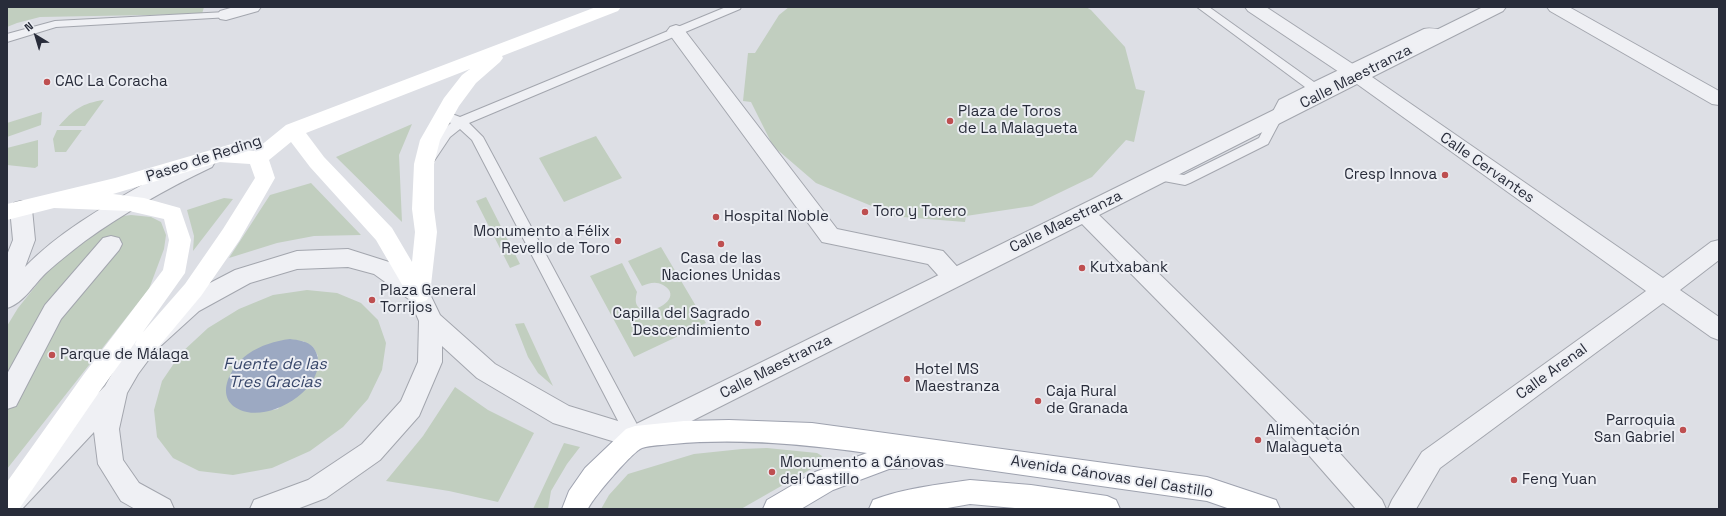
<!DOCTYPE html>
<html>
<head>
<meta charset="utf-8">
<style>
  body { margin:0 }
  #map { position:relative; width:1726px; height:516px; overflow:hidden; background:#dddfe5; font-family:"Space Grotesk",sans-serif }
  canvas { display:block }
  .frame { position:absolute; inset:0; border:8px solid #282c3a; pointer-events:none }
  .north { position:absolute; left:16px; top:16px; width:40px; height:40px; -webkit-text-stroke:3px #eceef3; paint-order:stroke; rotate:322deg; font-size:11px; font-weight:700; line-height:16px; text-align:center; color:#282c3a }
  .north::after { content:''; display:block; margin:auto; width:14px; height:18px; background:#282c3a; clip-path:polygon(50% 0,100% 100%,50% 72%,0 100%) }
</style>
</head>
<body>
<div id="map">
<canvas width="1726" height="516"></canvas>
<div class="frame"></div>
<div class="north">N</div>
</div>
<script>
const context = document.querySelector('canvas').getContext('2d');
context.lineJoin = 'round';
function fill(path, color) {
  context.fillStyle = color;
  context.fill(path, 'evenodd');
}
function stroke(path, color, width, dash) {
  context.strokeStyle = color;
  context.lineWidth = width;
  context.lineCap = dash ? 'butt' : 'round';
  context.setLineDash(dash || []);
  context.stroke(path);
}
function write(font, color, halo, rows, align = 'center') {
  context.font = font + ' "Space Grotesk",sans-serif';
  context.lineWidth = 4;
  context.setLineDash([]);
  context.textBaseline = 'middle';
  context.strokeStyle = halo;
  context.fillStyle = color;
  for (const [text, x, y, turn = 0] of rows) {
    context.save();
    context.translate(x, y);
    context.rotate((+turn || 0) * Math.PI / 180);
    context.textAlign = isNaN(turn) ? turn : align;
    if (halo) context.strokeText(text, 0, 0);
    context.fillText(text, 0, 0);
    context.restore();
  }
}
const green = new Path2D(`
  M7,7H204L202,14L40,17L17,23L7,27Z
  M789,7H1086L1091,10L1125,47L1136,89L1145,91L1134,142L1126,140L1092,177L1032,206L966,216L965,222L878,215L879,209L816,183L773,146L751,102L743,101L748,53H755L779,15Z
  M104,100L85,126H59C73,110 82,103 104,100Z
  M42,112L41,125L7,137V123Z
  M412,124L399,155L402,222L336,157Z
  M57,130H82L66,152H55L53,139Z
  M596,136L622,178L564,202L539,158Z
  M38,140V166L35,168L7,165V148Z
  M311,183L361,235L314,236L277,243L229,258L270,195Z
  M486,197L520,264L510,268L476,201Z
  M224,198L233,199L193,251L194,236L187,210Z
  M131,215L151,217L161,222L166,235L164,249L149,289L7,469V326L18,308L47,272L60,259L115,217Z
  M661,247L706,323L634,357L590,276L622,263L637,292C626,329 692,301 663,285C656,281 649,283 642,286L628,261Z
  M307,290L337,293L361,303L378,320L386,343L382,370L368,399L343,427L310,451L272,468L233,475L199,471L173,458L157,437L154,410L162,381L181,353L208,328L239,309L273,295ZM303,341L313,347L318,356L278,409L261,412H247Z
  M524,323L553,386L538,373L528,357L515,324Z
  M455,387L488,410L534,433L498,502L449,491L386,481L423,436Z
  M564,443L580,447L567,464L551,491L548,509H533Z
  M767,448L817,453L822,456L818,465L741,509H601L609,495L628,474L694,454L742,449Z`);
const water = new Path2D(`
  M290,339C298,340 307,341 313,347C316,351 318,356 318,361C320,391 274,418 247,412C212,404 227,369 248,354C261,345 275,341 290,339Z`);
const service = new Path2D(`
  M726,7H741L740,9L469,123L483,137L641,432L643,437L641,442L635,444L629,442L472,140L460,129L450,137L434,161L429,163L424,161L423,158L442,131L451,123L440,118L438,115L440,112L444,111L460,117Z
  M1197,7H1209L1314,82L1424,29C1431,27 1440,30 1447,31L1449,34L1447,37L1443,38L1429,35L1288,106L1268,144L1190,183L1185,185L1153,179L1151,176L1153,173L1158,171L1184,175L1259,138L1279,100L1305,87Z
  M226,12L232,15L230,17L56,27L7,42V34L55,21Z`);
const pedestrian = new Path2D(`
  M1245,7H1266L1365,72L1367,76L1365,80L1358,82L1351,80L1248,11Z
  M676,25L682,27L837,229L943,251L962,272L965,278L962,284L954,287L946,284L928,264L822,242L670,35L667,31L670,27Z
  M111,236L119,238L122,244L119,250L61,319L16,406L7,409V374L45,305L103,238Z`);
const minor = new Path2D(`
  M234,7H261L258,11L226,20L220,19L217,15L220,11Z
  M1483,7H1506L1503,11L1372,77L1663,278L1711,242L1719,240V260L1680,290L1719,317V340L1711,337L1663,303L1440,468L1416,509H1388L1392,500L1422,452L1646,291L1357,84L1099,215L1318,429L1382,500L1386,509H1356L1300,445L1082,224L646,444L637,447L628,444L624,436L628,428Z
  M1547,7H1569L1719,91V105L1712,104L1550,11Z
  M205,155L212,157L215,162L212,167C168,188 125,212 85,241C72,251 59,261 47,272C34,284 24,303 7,308V255L13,240L10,209L14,203L21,201L28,203L32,209L35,240L25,267C58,233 101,208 142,185C162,174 183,161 205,155Z`);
const tertiary = new Path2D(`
  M348,249L389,262L427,288L440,315L495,364L569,406L644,429L648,437L644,445L635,448L553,423L477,378L442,346V362L419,416L380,460L326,498L297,509H250L254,500L308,480L362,444L401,401L418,362L419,321L410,300L374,274L348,267L297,269L250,283L199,311L155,351L138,374L127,393L119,429L123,460L139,483L170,500L174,509H135L121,501L98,464L94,432L22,509H7V487L105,386L120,360L139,337L183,297L235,270L297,251Z`);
const secondary = new Path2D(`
  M596,7H621L618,11L502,56L503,58L500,62L476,83L459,106L440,140L434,164V209L437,232L430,294L427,300L419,303L411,300L376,240L310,167L291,142L269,160L275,178L239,241L201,296L155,351L147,354L139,351L135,344L137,340L102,388L19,509H7V482L84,374L163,270L169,240L164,219L129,211L54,208L7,220V204L115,178L235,143L242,145L245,150L254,151L286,125ZM470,69L462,75L444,98L420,140L414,164L412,209L415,232L412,262L392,228L324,157L306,133ZM220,162L250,164L255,178L223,229L185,284L143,332L185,273L191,240L180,208L144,198L113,194Z`);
const primary = new Path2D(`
  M729,420L812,423L1207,477L1276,500L1280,509H1230L1207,501L924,461L922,464L913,468L889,469L833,490L801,509H763L767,500L815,472L867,453C803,444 737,438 673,444C663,445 651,445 642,448C633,451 592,499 588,509H562L569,491L585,468L626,429L635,426L684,421Z
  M970,480L1031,485L1107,496L1116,500L1120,509H1026L970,504L942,509H869L873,500C904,488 937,485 970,480Z`);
const markers = [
  [47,82,4,"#be4f50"],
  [950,121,4,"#be4f50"],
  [1445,175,4,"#be4f50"],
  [865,212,4,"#be4f50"],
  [716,217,4,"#be4f50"],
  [618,241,4,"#be4f50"],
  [721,244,4,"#be4f50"],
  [1082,268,4,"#be4f50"],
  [372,300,4,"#be4f50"],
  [758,323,4,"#be4f50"],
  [52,355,4,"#be4f50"],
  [907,379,4,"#be4f50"],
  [1038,401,4,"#be4f50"],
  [1683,430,4,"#be4f50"],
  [1258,440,4,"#be4f50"],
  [772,472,4,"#be4f50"],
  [1514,480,4,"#be4f50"]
];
const streetNames = [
  ["Calle Maestranza",1356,77,-27],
  ["Paseo de Reding",204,159,-18],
  ["Calle Cervantes",1487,168,35],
  ["Calle Maestranza",1066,222,-26],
  ["Calle Maestranza",776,367,-27],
  ["Calle Arenal",1552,372,-36],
  ["Avenida Cánovas del Castillo",1112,477,9]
];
const poiNames = [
  ["CAC La Coracha",55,82],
  ["Plaza de Toros",958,112],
  ["de La Malagueta",958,129],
  ["Cresp Innova",1437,175,"right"],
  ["Toro y Torero",873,212],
  ["Hospital Noble",724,217],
  ["Monumento a Félix",610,232,"right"],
  ["Revello de Toro",610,249,"right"],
  ["Casa de las",721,259,"center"],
  ["Naciones Unidas",721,276,"center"],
  ["Kutxabank",1090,268],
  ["Plaza General",380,291],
  ["Torrijos",380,308],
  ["Capilla del Sagrado",750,314,"right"],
  ["Descendimiento",750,331,"right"],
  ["Parque de Málaga",60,355],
  ["Hotel MS",915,370],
  ["Maestranza",915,387],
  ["Caja Rural",1046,392],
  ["de Granada",1046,409],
  ["Parroquia",1675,421,"right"],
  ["San Gabriel",1675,438,"right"],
  ["Alimentación",1266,431],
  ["Malagueta",1266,448],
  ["Monumento a Cánovas",780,463],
  ["del Castillo",780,480],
  ["Feng Yuan",1522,480]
];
const waterNames = [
  ["Fuente de las",275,365],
  ["Tres Gracias",275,383]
];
fill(green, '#c1cebf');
fill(water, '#9ca9c2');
stroke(service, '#a3a6ae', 2);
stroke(pedestrian, '#a3a6ae', 2);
stroke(minor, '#a3a6ae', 2);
stroke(tertiary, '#a3a6ae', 2);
stroke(primary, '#9ea2af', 2);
fill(service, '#eff0f4');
fill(pedestrian, '#eff0f4');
fill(minor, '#eff0f4');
fill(tertiary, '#eff0f4');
fill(secondary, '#fff');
fill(primary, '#fff');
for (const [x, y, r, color] of markers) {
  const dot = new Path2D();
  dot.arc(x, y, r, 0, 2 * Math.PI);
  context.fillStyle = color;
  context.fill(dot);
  stroke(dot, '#eceef3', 1.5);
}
write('15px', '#282c3a', '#eceef3', streetNames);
write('15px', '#282c3a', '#eceef3', poiNames, 'left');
write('italic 16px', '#374669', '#eceef3', waterNames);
</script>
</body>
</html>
